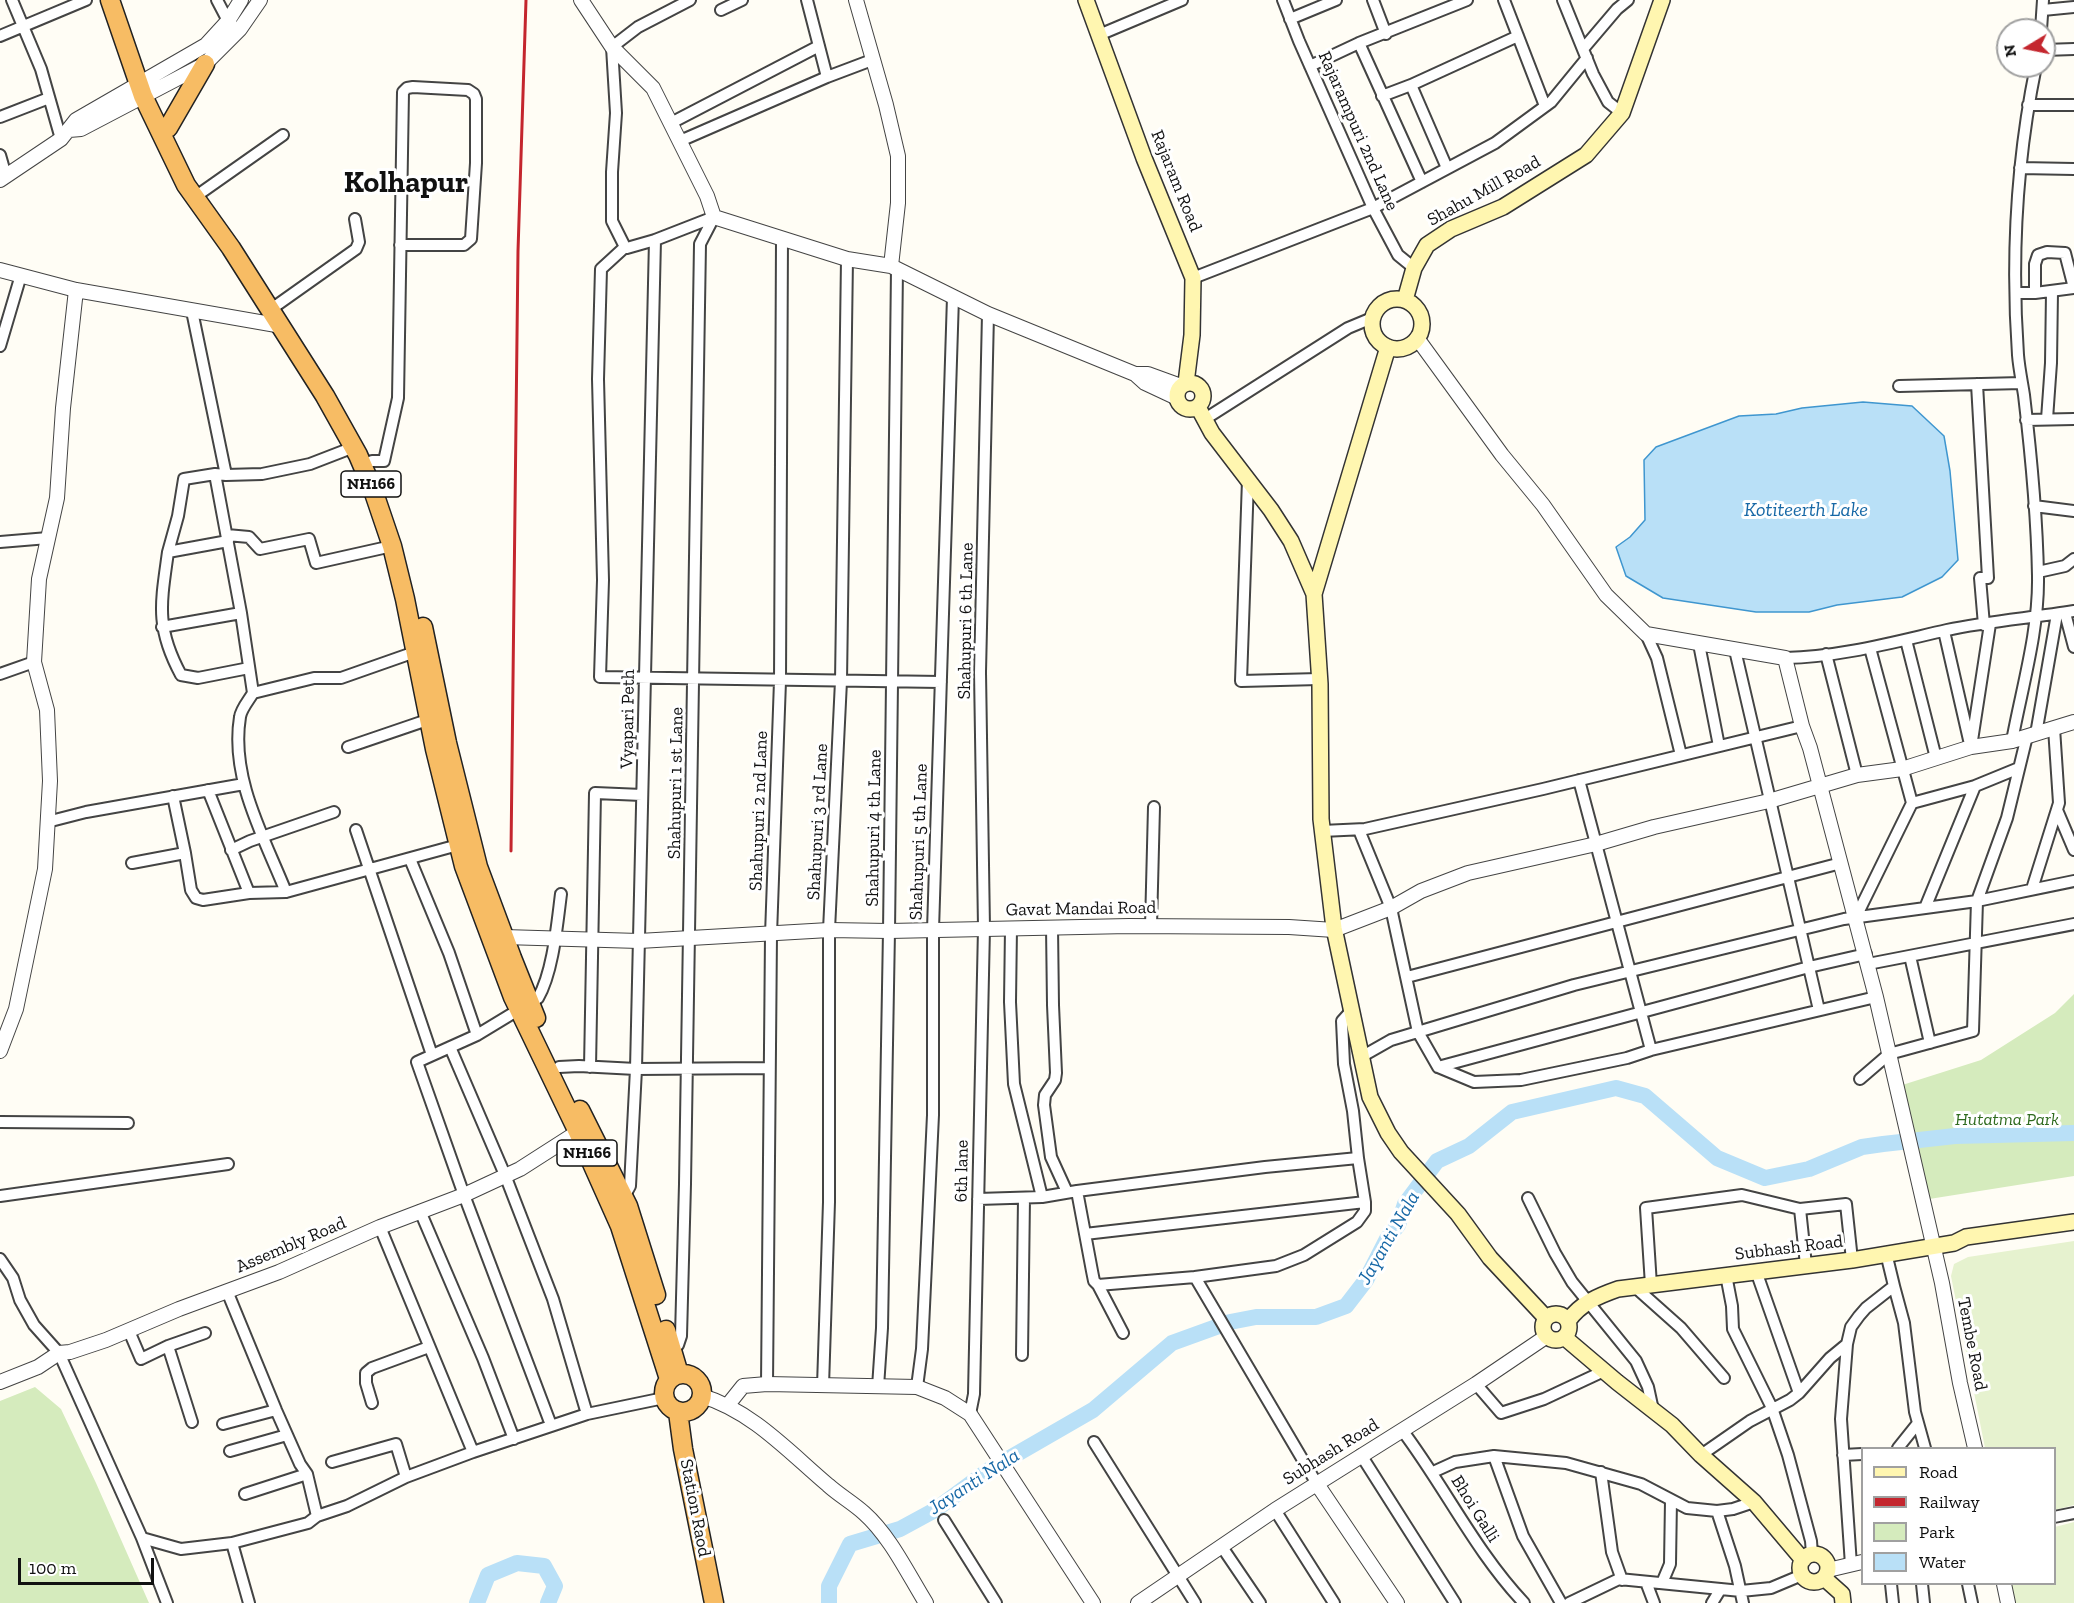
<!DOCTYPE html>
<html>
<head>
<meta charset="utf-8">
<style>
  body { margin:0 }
  #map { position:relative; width:2074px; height:1603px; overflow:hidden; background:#fffdf5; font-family:"Zilla Slab",serif }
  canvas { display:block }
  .legend { position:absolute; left:1861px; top:1447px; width:195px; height:138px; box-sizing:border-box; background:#fff; border:2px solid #a0a0a0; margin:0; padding:8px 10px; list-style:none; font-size:18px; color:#111 }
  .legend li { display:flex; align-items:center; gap:12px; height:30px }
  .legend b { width:30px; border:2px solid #a0a0a0 }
  .north { position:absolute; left:1996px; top:18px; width:60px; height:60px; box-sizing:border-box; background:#fff; border:2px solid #a0a0a0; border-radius:50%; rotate:260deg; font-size:16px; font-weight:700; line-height:24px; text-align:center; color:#111 }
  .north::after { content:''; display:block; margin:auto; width:21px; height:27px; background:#c4262e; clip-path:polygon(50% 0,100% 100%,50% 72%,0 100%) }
  .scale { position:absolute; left:18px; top:1558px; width:136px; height:27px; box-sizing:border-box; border:3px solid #111; border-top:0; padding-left:8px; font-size:18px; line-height:21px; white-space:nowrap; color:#111; -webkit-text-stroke:4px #fff; paint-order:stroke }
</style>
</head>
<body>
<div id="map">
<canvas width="2074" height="1603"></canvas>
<ul class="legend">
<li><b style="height:8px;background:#fff6b0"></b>Road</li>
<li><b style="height:8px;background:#c4262e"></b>Railway</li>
<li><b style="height:16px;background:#d5ebbd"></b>Park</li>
<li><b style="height:16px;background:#b9e0f7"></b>Water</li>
</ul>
<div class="north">N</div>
<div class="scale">100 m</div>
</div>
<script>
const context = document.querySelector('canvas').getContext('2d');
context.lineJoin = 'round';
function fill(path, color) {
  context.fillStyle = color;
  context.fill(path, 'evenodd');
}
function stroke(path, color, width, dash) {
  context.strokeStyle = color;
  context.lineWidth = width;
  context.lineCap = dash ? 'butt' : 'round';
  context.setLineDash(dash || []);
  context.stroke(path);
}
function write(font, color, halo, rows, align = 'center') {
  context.font = font + ' "Zilla Slab",serif';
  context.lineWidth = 6;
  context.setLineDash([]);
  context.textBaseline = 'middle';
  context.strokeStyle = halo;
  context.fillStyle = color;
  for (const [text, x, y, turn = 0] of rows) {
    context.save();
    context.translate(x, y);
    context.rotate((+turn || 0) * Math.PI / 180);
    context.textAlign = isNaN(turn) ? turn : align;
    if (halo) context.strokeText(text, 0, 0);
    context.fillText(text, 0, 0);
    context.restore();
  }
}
const green = new Path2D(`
  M2074,994V1176L1923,1200L1896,1087L1981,1060L2055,1013Z
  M35,1387L61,1409L96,1483L149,1603H0V1401Z`);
const pitch = new Path2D(`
  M2074,1241V1505L2055,1510L2054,1448H1985L1951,1276L1954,1264L1968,1257Z
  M2074,1522V1603H2014L2010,1584H2054L2055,1527Z`);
const water = new Path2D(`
  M1863,402L1912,406L1944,436L1950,471L1958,560L1942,577L1902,597L1837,605L1809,612H1756L1663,598L1626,576L1616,547L1630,537L1645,520L1644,460L1656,447L1739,416L1776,414L1802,408Z`);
const river = new Path2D(`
  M477,1603L488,1575L517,1563L544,1566L555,1586L548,1603
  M829,1603V1586L850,1544L900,1529L935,1510L989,1470L1093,1410L1172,1343L1230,1322L1256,1317H1316L1346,1306L1366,1280L1387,1239L1398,1225L1405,1204L1437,1161L1469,1146L1512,1112L1616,1088L1645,1096L1717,1158L1765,1178L1809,1169L1862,1147L1883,1144L1955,1136L2074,1133`);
const minor = new Path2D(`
  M12,0L41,69L61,139
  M217,0L228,21L232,24
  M690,0L638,27L612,47L616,113L612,172V221L625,247L627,248L655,240L714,217
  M807,0L827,77
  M1283,0L1299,41L1373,208L1398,255L1414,268
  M1373,0L1386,34
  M1504,0L1545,106
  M1563,0L1593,74L1608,102L1622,113
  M721,10L742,0
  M2043,10L2074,7
  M1290,19L1336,0
  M2041,30L2043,0
  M1106,32L1182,0
  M0,36L86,0
  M1359,43L1422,182
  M1583,49L1617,9L1628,0
  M2044,50L2074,49
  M1310,66L1359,43L1467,0
  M1411,85L1447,168
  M1382,96L1411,85L1518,36
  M2028,105H2074
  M0,117L49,98
  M671,123L819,46
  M680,141L827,77L872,60
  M0,155L6,176
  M2020,168L2074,169
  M202,192L283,135
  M625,247L601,269L598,379L603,580L600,677L941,682
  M1193,278L1373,208L1495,143L1551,102L1587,58
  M2016,293H2035L2074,288
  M2035,293V264L2038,255L2047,252L2065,253L2074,288
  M277,305L356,249L359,242L355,219
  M192,311L226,475L262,474L310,464L354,447
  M0,346L21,275
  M1977,384L1988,578H1980L1984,625
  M1899,386L2022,383
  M1205,419L1348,328L1372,318
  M2047,419L2051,363L2052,292
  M2026,420L2074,419
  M363,465L372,461H384L398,398L403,92L407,88L413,87L468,90L474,94L476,99V163L471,239L464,245H400
  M226,475L215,474L241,613L253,693
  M1248,480L1241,681L1319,679
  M2034,506L2074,511
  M227,535L249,537L260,549L309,539L316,563L392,546
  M228,541L168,552C161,603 155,627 181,675L198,678L249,668
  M0,542L48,538
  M168,552L178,516L184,479L215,474
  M2038,572L2065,566L2074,559
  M2065,613L2074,647
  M162,627L241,613
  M1944,631L1969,740
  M1646,634L1657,658L1681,755
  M1906,640L1936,758
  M1699,644L1719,746
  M1735,650L1819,1010
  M1826,654L1857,775
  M1785,658C1841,657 1894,642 1947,630C1989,621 2032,618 2074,611
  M0,674L34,662
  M2036,734L2057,614
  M2012,741C2022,687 2039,631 2038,576C2037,516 2031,454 2024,395C2022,382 2019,368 2018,355C2011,256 2016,163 2036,66
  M348,747L433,718
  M1971,747L1990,624
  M1579,780L1651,1050
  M208,790L249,893
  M173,796L185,853L191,890L196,898L203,900L249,893L286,892L458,845
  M1912,803L1975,786L2019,768
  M2057,810L2074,850
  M47,822L86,812L244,784
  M356,830L432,1055
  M1359,830L1391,908L1418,1032L1438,1067L1809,967L1866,954
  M1322,831L1365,829L1543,789L1802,726
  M231,850L250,841L334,812
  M410,859L449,953L477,1035
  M132,863L185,853
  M2032,889L2059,803L2054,728
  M286,892C264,837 230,778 240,717C241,709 249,700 253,693L314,678H341L415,652
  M1925,908L1975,786
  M1856,917L1912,803L1870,648
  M1151,926L1154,807
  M1052,927L1053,1005L1056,1073L1055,1080L1045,1095L1044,1105L1051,1157L1067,1192
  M1011,928L1010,1002L1014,1084L1042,1197
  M1910,956L1930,1043
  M1868,964L2074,924
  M1407,977L1841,863
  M1351,1011L1342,1021L1344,1064L1353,1111L1358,1158
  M450,1047L505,1175L553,1299L587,1414
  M1361,1057L1391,1040L1574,985L1844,919L1977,901L2074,881
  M559,1067L579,1066L636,1069L769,1068
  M590,1067L595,793L642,795
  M1438,1067L1474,1082L1521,1080L1627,1058L1651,1050L1876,997
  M1860,1079L1889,1054L1973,1031L1977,901L2007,818L2027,736
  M0,1122L128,1123
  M1077,1191L1265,1167L1358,1158L1365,1202V1211L1357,1222L1304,1255L1276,1266L1195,1277
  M0,1196L228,1164
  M624,1197L630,1186L636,1069L655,240
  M1528,1198L1555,1253L1572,1282L1636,1361L1648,1387L1653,1410
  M978,1199L1042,1197L1077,1191L1092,1271L1094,1281L1098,1285L1195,1277L1317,1484
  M1800,1209L1846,1204L1852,1260
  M420,1211L483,1358L514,1439
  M380,1227L473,1452L587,1414L664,1398
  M1085,1234L1365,1202
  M0,1259L13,1278L20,1300L34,1325L59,1353L142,1538L167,1603
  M1756,1271L1799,1393
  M1726,1275L1732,1306L1733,1329L1772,1408L1788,1455L1811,1541L1812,1554
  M1098,1285L1123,1333
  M1651,1285L1646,1208L1742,1195L1800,1209L1806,1265
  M1894,1286L1904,1323L1915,1412L1925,1448
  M1635,1287L1681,1328L1724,1378
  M129,1331L141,1359L168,1346L205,1333
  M168,1346L192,1422
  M672,1350L678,1345L681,1336L685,1184L700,244L714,217
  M1022,1355L1024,1198
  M767,1384L771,935L780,681L782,238
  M1476,1384L1501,1413L1544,1399L1604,1371
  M823,1386L829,1202V930L841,681L847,259
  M878,1387L882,1328L889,931L897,269
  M917,1387L922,1349L933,1115V930L953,297
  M372,1403L366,1383V1373L372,1368L429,1347
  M970,1414L974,1394L984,928L980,672L988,314
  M223,1424L276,1410
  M551,1425L464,1195L417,1062L477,1035L538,998C553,972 557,925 561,894
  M1402,1430C1445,1487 1475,1551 1524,1603
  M1094,1442L1195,1603
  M1898,1448L1918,1423
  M230,1451L287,1435
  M1361,1455L1455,1603
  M1701,1455L1750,1421L1790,1400L1799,1393L1830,1358L1847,1344
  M1843,1455L1862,1454
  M1494,1456L1523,1536L1561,1603
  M332,1462L396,1444L406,1477L473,1452
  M1433,1472L1455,1462L1494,1456L1566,1463L1641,1484L1687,1508L1717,1511L1733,1509L1754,1502
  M1601,1472L1612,1552L1622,1580
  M245,1494L307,1474
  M1275,1510L1334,1603
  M1717,1511L1735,1566L1743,1603
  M317,1516L347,1506L406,1477
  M2054,1517L2074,1513
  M944,1520L996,1603
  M142,1538L181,1549L232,1543L308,1523L317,1516L307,1474L300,1464L276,1410L227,1291
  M232,1543L249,1603
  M1222,1547L1260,1603
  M1851,1565L1841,1419L1847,1344L1851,1327L1859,1316L1866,1308L1894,1286L1886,1253
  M1646,1582L1654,1603
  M1662,1583L1670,1564L1671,1500
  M1891,1584L1893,1603
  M1922,1584L1924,1603
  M1968,1584L1972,1603
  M1569,1603L1619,1579L1741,1591L1771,1588L1802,1575
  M1712,1603L1720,1590`);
const tertiary = new Path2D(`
  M581,0L612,47L653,88L707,196L714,217L847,259L891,266L988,314L1135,374H1148L1181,386
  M856,0L886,105L898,156V203L891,266
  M69,130L81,129L205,64L240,29L260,0
  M0,180L61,139L76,120L206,45L228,21L241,0
  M0,270L76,290L282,326
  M1417,338L1502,455L1543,505L1606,595L1646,634L1785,658L1802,726L1810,748L1876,997L1942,1283L1960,1383L1975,1448
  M1135,374L1145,383L1177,398
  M504,937L639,941L829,930L889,931L1129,926L1289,927L1334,930L1391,908L1421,891L1468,873L1596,844L1654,827L1769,801L1857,775L1902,769L1971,747L2012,741L2074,722
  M0,1051L16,1009L45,869L50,781L47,710L34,662L39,579L57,498L63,408L76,290
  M0,1382L38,1367L59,1353L70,1352L106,1340L179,1309L279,1272L380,1227L464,1195L520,1169L584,1128
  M702,1396C752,1411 789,1452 828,1485C839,1495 853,1503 864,1513C890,1536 908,1574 926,1603
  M727,1406L743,1386L767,1384L917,1387L945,1398L970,1414L1093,1603
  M1317,1484L1397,1603
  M1828,1570L1862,1562
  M2004,1584L2008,1603
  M1138,1603L1275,1510L1476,1384L1547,1336`);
const secondary = new Path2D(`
  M1086,0L1144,158L1193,278L1192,335L1186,383
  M1372 324a25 25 0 1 1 50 0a25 25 0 1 1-50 0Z
  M1405,300L1414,268L1427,245L1451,229L1503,207L1586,155L1622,113L1662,0
  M1177 396a13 13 0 1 1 26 0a13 13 0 1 1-26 0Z
  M1198,407L1212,433L1271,510L1291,541L1314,594L1320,684L1321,819L1334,928L1370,1097L1388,1133L1401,1152L1458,1214L1490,1258L1546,1318
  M1314,594L1388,347
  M1543 1327a13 13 0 1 1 26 0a13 13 0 1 1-26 0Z
  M1568,1321C1581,1303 1598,1296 1618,1289L1852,1260L1954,1243L1966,1237L2074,1222
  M1564,1337L1617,1382L1672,1425L1701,1455L1754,1502L1803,1560
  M1800 1568a14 14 0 1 1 28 0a14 14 0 1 1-28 0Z
  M1824,1578L1842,1594L1843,1603`);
const trunk = new Path2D(`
  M110,0L143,96L186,185L231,248L325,396L358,455L373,490L392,546L405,599L435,749L464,866L513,997L578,1132L620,1226L669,1379
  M168,128L205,64
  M423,627L447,743L478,867L512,958L536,1018
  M580,1110L628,1206L656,1295
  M666,1330L679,1374
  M664 1393a19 19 0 1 1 38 0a19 19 0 1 1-38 0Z
  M678,1412L683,1449L714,1603`);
const rail = new Path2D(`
  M511,851L518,251L526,0`);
const shields = [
  [371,484,60],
  [587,1153,60]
];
const shieldNames = [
  ["NH166",371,484],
  ["NH166",587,1153]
];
const streetNames = [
  ["Rajarampuri 2nd Lane",1358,131,66],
  ["Rajaram Road",1176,181,68],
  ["Shahu Mill Road",1484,191,-29],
  ["Shahupuri 6 th Lane",966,621,-89],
  ["Vyapari Peth",628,719,-89],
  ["Shahupuri 1 st Lane",676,783,-89],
  ["Shahupuri 2 nd Lane",759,811,-88],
  ["Shahupuri 3 rd Lane",818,822,-87],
  ["Shahupuri 4 th Lane",874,828,-89],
  ["Shahupuri 5 th Lane",919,842,-88],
  ["Gavat Mandai Road",1081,909,-1],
  ["6th lane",962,1171,-89],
  ["Assembly Road",291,1245,-23],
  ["Subhash Road",1789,1248,-7],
  ["Tembe Road",1972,1344,79],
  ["Subhash Road",1331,1452,-32],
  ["Station Raod",695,1508,79],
  ["Bhoi Galli",1475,1509,58]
];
const parkNames = [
  ["Hutatma Park",2007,1120]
];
const waterNames = [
  ["Kotiteerth Lake",1806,510],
  ["Jayanti Nala",1389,1238,-60],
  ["Jayanti Nala",974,1482,-33]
];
const townNames = [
  ["Kolhapur",406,183]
];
fill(green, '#d5ebbd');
fill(pitch, '#e6f2cf');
fill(water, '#b9e0f7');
stroke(water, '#3f96cf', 1.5);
stroke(river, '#b9e0f7', 16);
stroke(minor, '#444', 14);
stroke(tertiary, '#444', 16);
stroke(secondary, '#333', 18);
stroke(trunk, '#222', 21);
stroke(minor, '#fff', 10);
stroke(tertiary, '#fff', 14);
stroke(secondary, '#fff6b0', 15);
stroke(trunk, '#f7bc64', 18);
stroke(rail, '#c4262e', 3);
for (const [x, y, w] of shields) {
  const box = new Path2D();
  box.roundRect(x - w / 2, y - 13, w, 26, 4.5);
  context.fillStyle = '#fff';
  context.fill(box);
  stroke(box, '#111', 1.5);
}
write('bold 16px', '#111', null, shieldNames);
write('18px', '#111', '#fff', streetNames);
write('italic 18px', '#2f6b1f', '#fff', parkNames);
write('italic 20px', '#1768a6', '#fff', waterNames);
write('bold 30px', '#111', '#fff', townNames);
</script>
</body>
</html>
